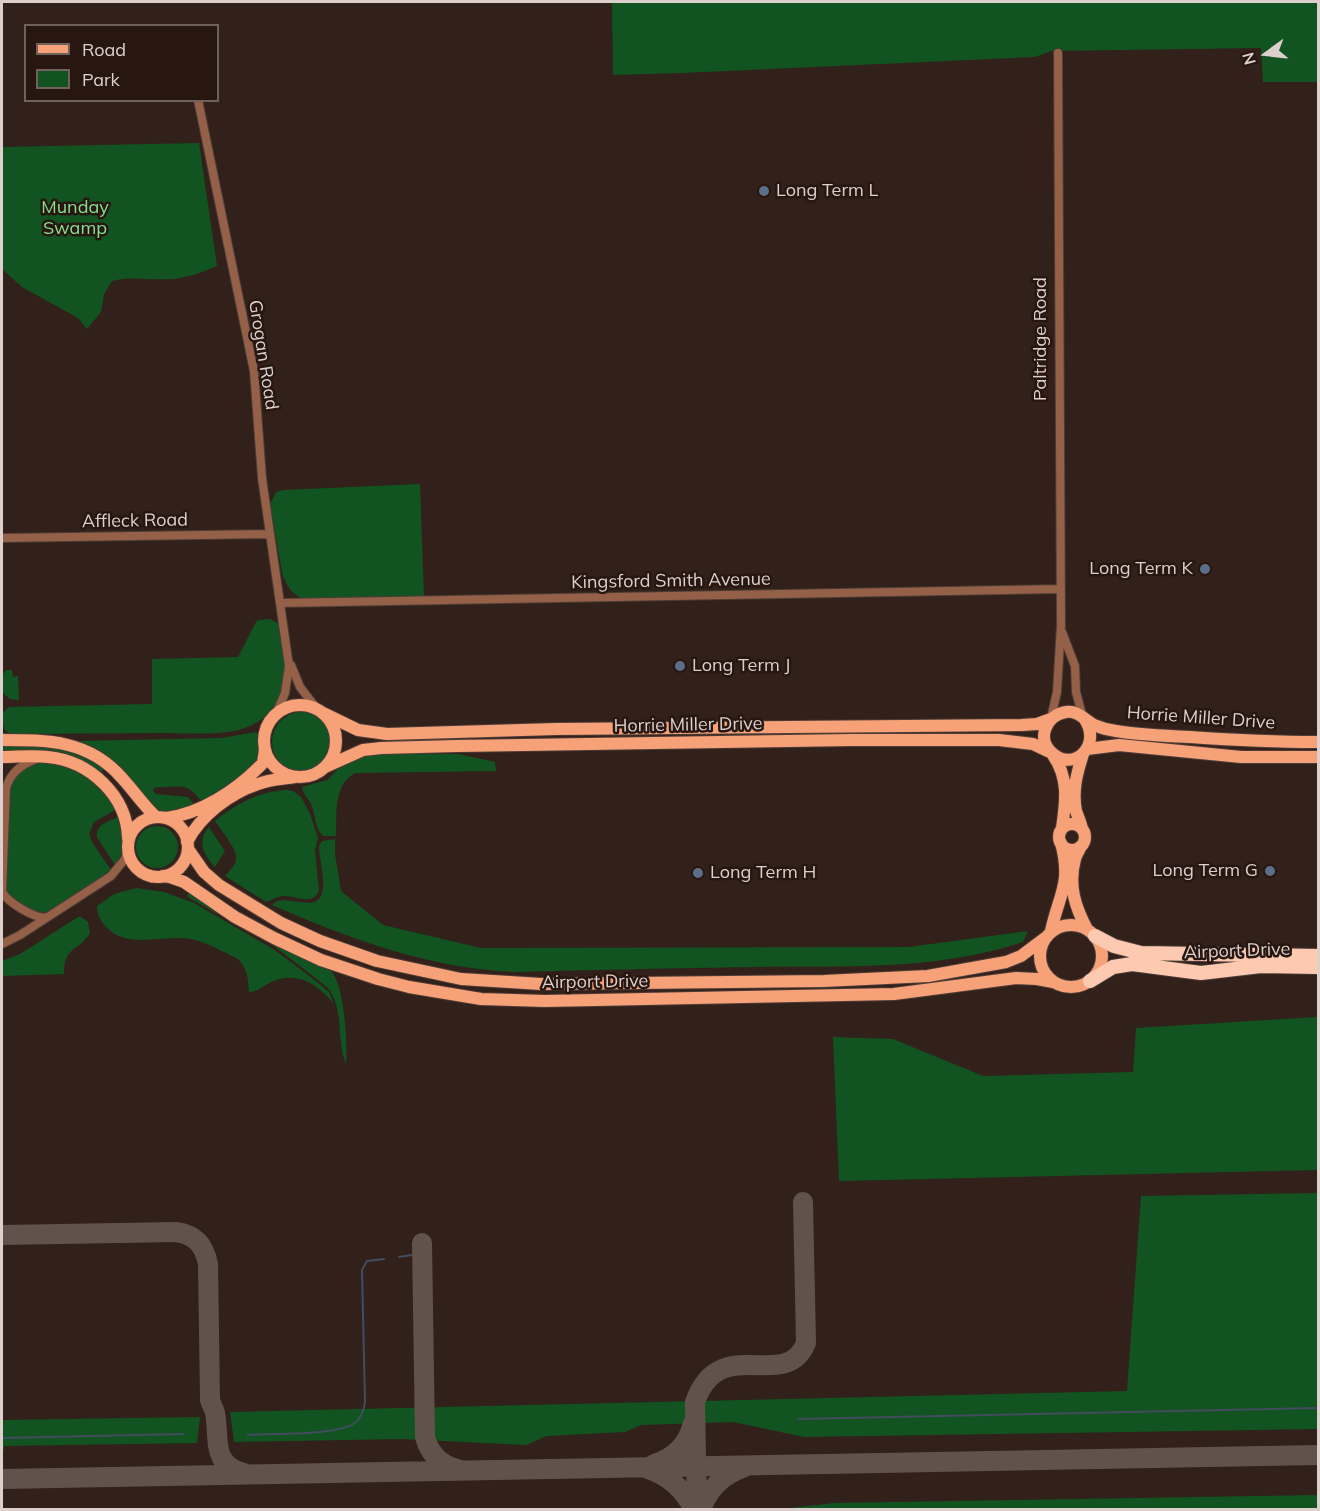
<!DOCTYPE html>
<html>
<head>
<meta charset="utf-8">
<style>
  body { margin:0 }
  #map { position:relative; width:1320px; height:1511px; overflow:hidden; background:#32201a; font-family:Mulish,sans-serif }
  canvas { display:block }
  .frame { position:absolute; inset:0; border:3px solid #ddd0cc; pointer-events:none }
  .legend { position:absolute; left:24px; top:24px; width:195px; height:78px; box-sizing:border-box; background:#281711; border:2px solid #70615c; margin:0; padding:8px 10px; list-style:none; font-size:18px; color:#ddd0cc }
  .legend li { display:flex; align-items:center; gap:12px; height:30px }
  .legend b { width:30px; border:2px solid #70615c }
  .north { position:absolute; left:1236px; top:24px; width:60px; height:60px; -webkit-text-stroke:4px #281711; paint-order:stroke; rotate:255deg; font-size:16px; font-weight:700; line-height:24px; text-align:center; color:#ddd0cc }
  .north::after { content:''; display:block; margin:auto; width:21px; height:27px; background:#ddd0cc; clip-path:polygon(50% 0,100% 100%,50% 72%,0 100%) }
</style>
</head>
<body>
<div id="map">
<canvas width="1320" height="1511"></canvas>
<div class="frame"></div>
<ul class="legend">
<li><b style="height:8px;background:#f6a177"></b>Road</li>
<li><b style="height:16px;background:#115421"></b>Park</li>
</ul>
<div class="north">N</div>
</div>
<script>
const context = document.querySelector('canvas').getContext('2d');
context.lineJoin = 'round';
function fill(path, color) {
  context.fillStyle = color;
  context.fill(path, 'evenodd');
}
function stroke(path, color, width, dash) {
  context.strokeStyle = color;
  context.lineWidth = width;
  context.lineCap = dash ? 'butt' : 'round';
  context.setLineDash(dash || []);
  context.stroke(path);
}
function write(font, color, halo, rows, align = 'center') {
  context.font = font + ' Mulish,sans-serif';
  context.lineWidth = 5;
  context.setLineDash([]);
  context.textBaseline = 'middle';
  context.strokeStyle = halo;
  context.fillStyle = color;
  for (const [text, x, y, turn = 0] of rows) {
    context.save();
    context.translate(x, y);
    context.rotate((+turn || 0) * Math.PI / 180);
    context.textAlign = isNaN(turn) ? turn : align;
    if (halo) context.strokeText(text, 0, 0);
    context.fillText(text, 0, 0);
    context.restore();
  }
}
const green = new Path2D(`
  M612,2H1318V82H1263L1261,48L1051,51L1035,57L682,73L613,75Z
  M199,143L217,266C205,271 192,276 180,278C157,282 134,275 112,281L104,294L101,312L87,329L78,318L22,287L2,269V147Z
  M420,484L424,597L304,600C291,593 286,586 282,572L270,504L276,492L283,490Z
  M270,619L279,624C282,650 291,680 276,705C267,718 250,728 234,731C211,735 184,733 161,733C110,733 60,734 10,734L4,729L2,713L9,707L152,704V659L238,657L256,622L259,620Z
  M6,670H12L13,677L18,676L19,700L10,699L2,692V675Z
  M272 742a30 30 0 1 1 60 0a30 30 0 1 1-60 0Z
  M255,732L260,735C262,745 262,759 254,767C244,778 216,794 203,804C188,782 183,787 159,787L154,788L153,791L156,794L188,797L196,807L166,813L156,810L86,745L76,741L222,738Z
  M45,745L82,754L105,768L100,774L2,752V746Z
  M388,754H458L495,762L496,771L355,773C333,785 337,814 336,836H323C314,827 316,815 311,804C308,798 303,794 302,787L327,780L342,765L362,756Z
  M42,762C78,764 97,782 117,809L94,822L89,834L92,842L111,870L51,911C35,917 8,903 5,886C6,863 3,789 17,774C24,767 33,764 42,762Z
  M287,790L293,791L301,797L310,814L318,838L315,850L319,891C312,906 297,896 284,896C278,896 272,900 266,902L225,876C228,872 235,866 236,860C239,851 220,829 215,821C236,804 259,791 287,790Z
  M120,816C124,837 128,846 115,865L97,837C95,824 110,821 120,816Z
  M136 847a21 21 0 1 1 42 0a21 21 0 1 1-42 0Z
  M209,827L225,851L215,867C204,855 196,841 209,827Z
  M335,839V854L341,891L383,925L481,948L909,947L1028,931L1023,942C936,971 841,966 751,967C672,968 593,970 513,972C428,968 350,939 272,905C284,891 316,915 322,893C326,881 319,859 319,846L322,841Z
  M136,888L164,892L194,903L206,910L273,949L307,974L329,992L334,1004C316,983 298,971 271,982C263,986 257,992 249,992C248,979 248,969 238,959C223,952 207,942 191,939C163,934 128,950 106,927C101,921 97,915 97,906L114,894Z
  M189,892L332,972C344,986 348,1045 346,1064C336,1041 345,1008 327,987L274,946L189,898L187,895Z
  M78,917H81L88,922L90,933C78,953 64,945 64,974L2,976V961L20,954Z
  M1318,1017V1170L839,1181L833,1037L893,1039L983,1076L1133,1072L1136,1028Z
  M1318,1193V1429L804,1437L733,1422L641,1425L625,1432L547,1436L526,1445L402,1439L234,1442L230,1412L1127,1391L1141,1196Z
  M200,1417L197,1443L4,1446L3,1455H2V1420Z
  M1318,1495V1510L781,1509L834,1503Z`);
const stream = new Path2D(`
  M399,1257L412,1255
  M798,1419L1318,1408
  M248,1435C272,1433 336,1436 355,1423C361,1418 364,1410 365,1402L362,1270L367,1261L384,1259
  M2,1438L183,1434`);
const taxiway = new Path2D(`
  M2,1235L176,1232C196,1235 204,1245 208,1264L210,1400C211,1404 214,1408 215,1413C220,1439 210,1466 247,1474
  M422,1243L425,1437C429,1453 441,1466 458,1469
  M654,1464C674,1458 688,1444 693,1423
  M648,1469C669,1476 684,1489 694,1510
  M2,1479L1318,1455
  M697,1510L695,1402C720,1331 785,1394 806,1343L803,1202
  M701,1510C708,1489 724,1474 745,1467`);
const minor = new Path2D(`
  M198,100L254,371L262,478L289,666L285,693L276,714
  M2,538L269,534
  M281,603L1060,589
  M1062,632L1075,666L1076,692L1083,718
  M291,665L300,687L317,709
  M1051,718L1057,692L1061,625L1058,53
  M36,759C21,765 11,772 6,788L2,891C5,901 36,920 47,917
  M2,944L20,935L111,876L125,859L128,849`);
const primary = new Path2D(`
  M264 741a36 36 0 1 1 72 0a36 36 0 1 1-72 0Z
  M323,713L358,730L387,734L556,729L1022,725L1037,724L1051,719
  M1084,718C1103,745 1074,773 1052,753C1036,739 1046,715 1066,712C1077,710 1085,720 1094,725C1101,728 1109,730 1116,731C1141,735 1165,736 1190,737C1233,740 1275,742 1318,742
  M2,740C48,740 89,740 122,778C134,791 143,805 156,817
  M1087,749L1119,745L1241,757H1318
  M1053,755C1069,778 1066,801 1062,828
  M2,757C17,757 33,755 48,757C90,761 127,796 128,838
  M325,767L363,750L381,748L457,746L852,740H999L1033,744L1052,753
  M128 847a30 30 0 1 1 60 0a30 30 0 1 1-60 0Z
  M166,818C200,814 235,791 259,767L263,763L265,749
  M1059 837a13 13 0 1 1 26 0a13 13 0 1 1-26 0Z
  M1082,829C1081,823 1078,817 1076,811C1072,790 1077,773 1083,754
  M187,842C200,816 230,793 258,784C270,779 283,779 295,777
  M1081,846C1079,851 1076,855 1075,859C1068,885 1075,907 1087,929
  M188,849L204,872L219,885L281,923L320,941L377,961L461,979L541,984L824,981L928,976L1006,962L1021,956L1045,938
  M163,876L170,877L184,882L235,917L274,938L321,960L378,979L409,987L481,999L545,1001L894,994L1016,978L1037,979L1053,982
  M1040 956a31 31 0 1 1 62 0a31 31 0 1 1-62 0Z
  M1051,931C1059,894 1072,884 1061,843`);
const motorway = new Path2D(`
  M1095,936L1114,946L1141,953L1318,956
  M1090,981L1113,967L1132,964L1201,973L1261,966L1318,967`);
const markers = [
  [764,191,6,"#5c6f8a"],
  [1205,569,6,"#5c6f8a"],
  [680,666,6,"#5c6f8a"],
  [1270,871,6,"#5c6f8a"],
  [698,873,6,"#5c6f8a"]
];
const poiNames = [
  ["Long Term L",776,191],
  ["Long Term K",1193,569,"right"],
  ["Long Term J",692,666],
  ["Long Term G",1258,871,"right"],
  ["Long Term H",710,873]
];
const parkNames = [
  ["Munday",75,208],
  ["Swamp",75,229]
];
const streetNames = [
  ["Paltridge Road",1041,339,-90],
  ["Grogan Road",263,355,81],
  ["Affleck Road",135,521,-1],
  ["Kingsford Smith Avenue",671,581,-1],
  ["Horrie Miller Drive",1201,718,4],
  ["Horrie Miller Drive",688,725,-1],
  ["Airport Drive",1237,951,-2],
  ["Airport Drive",595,982,-1]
];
fill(green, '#115421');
stroke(stream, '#424c5f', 2);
stroke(taxiway, '#62524c', 20);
stroke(minor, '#4d3c36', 10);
stroke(primary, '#4d3c36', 14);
stroke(motorway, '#4d3c36', 16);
stroke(minor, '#946047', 8);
stroke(primary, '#f6a177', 12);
stroke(motorway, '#fdc9b0', 14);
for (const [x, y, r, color] of markers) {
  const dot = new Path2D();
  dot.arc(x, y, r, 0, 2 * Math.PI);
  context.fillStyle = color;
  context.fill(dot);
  stroke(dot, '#281711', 2);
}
write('18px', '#ddd0cc', '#281711', poiNames, 'left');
write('18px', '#85e090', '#281711', parkNames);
write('18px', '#ddd0cc', '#281711', streetNames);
</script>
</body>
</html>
